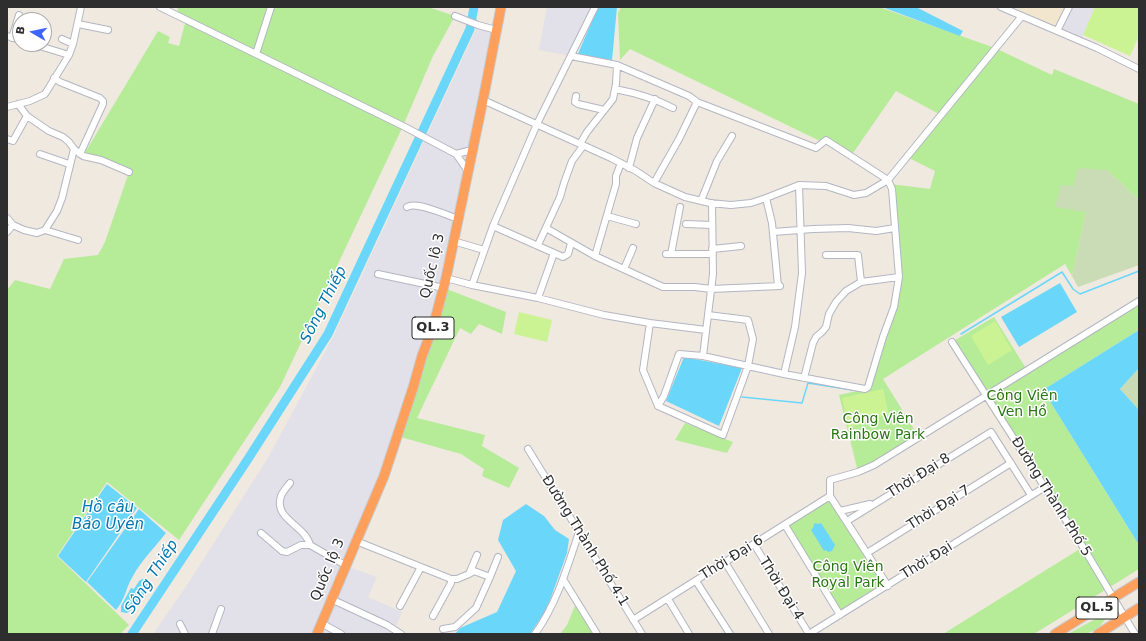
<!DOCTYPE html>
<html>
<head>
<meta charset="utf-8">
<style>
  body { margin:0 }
  #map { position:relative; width:1146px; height:641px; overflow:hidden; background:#f0e9e0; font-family:"DejaVu Sans",sans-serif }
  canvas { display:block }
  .frame { position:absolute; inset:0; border:8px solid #2e2e2e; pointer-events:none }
  .north { position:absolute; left:12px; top:12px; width:40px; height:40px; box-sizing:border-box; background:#fff; border:1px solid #ababab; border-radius:50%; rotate:279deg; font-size:11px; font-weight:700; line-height:16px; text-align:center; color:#2e2e2e }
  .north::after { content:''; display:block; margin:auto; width:14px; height:18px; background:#3e65ff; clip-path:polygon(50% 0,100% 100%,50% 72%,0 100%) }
</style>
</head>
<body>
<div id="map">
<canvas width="1146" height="641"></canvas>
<div class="frame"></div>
<div class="north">B</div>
</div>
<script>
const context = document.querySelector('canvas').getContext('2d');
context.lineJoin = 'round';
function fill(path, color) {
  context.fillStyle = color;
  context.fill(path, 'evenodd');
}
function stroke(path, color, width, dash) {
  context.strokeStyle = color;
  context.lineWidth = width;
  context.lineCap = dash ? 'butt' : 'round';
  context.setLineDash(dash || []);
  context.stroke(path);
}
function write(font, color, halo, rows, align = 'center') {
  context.font = font + ' "DejaVu Sans",sans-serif';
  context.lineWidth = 3;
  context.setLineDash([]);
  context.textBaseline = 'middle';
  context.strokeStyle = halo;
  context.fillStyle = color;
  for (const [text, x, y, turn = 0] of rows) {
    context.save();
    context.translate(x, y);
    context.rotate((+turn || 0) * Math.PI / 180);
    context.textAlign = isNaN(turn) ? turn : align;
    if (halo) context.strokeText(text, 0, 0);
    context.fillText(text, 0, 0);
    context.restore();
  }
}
const industrial = new Path2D(`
  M547,7H595L571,56L539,50Z
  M1069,7H1095L1081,41L1057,31Z
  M478,25L496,30L446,278L384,476L346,566L377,577L368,597L402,612L396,626L407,634H153L187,585L268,458L333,337Z`);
const education = new Path2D(`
  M1014,7H1067L1057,28Z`);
const green = new Path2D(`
  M178,7H428L455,16L433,56L403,126L280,387L179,540L107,482L57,556L129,625L120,634H7V290L15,280L50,289L64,259L98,255L105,242L129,172L83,156L158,31L170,37L168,43L179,46L186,20L177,15Z
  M621,7H879L995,48L1052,75L1054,69L1139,104V200L1107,170L1086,212L1072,276L1065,264L883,379L919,437L858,472L839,395L866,389L894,307L899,277L890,184L930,189L935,171L907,157L941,115L896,91L851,156L630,49L620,60L618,13Z
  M444,288L506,312L502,334L479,324L471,334L460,328L417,418L485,435L482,446L519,468L509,488L482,476L484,469L461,454L397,436Z
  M1139,301V330L1043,390L1139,545V569L1034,634H943L1083,547L952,342L994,317L1027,370Z
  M685,423L733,442L727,453L675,440Z
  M830,496L888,586L840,615L785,525Z
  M577,601L597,634H560L567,625Z
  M1103,616L1105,619C1096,635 1084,634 1068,634L1099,617Z`);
const cemetery = new Path2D(`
  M1078,168L1107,170L1139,200V265L1078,287L1072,276L1086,212L1055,207L1061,185L1073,186Z
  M1139,368V410L1120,389Z`);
const pitch = new Path2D(`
  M1095,7L1139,8V36L1130,56L1083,35Z
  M519,312L552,320L547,342L514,334Z
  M995,321L1012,350L988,365L971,336Z
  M883,389L889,415L878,417L879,420L848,427L842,398Z`);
const water = new Path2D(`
  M598,7H617L612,60L577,56Z
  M882,7H916L963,31L960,36Z
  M1060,283L1077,312L1019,347L1001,317Z
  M1139,330V368L1120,389L1139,410V545L1043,390Z
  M684,357L742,368L719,426L666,401Z
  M107,484L137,508L86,582L58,556Z
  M526,504L544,516L555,530L569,539L567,553L550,600L544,613L530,634H455L460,628L497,612L516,571L498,540L503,520Z
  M139,509L166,533C156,546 140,562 133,576C126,587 125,600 116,610L87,582Z
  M815,523L818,524L821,523L835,545L832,551L828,552L826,550L824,551L811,530L813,528L814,524Z
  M142,579L148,580C148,592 138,607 127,613L121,612V606L131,588L134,589L139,581Z`);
const stream = new Path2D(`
  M961,334L1062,272L1073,289L1080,294L1139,271
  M742,397L802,403L808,383L852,390`);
const river = new Path2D(`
  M132,634L248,459L328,334L470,29L474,7`);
const minor = new Path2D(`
  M160,7L403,126L456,154L468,171
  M1001,7L1097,48L1139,69
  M455,16L478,25L496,30
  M78,24L108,30
  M1057,31L1069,7
  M7,36L20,40
  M12,38L19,15
  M62,39L73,44
  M33,44L69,55
  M256,54L271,7
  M571,56L617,65L689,96L697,102L816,148L826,140L888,180L892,189L899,277L861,282L846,291L836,302L829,314L826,327L822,332L816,337L813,343L804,378
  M54,78L60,82L100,98L103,101V104L80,154
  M615,89C636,93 654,98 673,108
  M576,96L575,102L578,104L604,110
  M483,100L611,158L636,171L654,183L685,197L710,203L731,205L751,203L766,198L799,185L826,186L854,195L866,193L888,180L1022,16
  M18,104L27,116L49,131L63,137L69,142L74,149L83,156L101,160L129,172
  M7,107L30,101L45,94L69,55L73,44L81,7
  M7,139L13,141L27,116
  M580,144L587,132L613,99L616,84L617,65
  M40,154L69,164
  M456,154L472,150
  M629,168L637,138L655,99
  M654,183L679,139L697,102
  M766,198L772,223L778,286
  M701,201L717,161L732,136
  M407,207C416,201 447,215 458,219
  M607,216L636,224
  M7,218L13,225L24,230L37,233L45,230L57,211L62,198L74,149
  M686,224L712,225
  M493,226L563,257L568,254L571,243
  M546,228L595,256L663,287H695L711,289L780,286
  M45,230L78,240
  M7,232L13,225
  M773,232L813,229L848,228L876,231L895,228
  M453,241L484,250
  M538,245L560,197L564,183L572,161L583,146
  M712,249L741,246
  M666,254H713
  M671,254L680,207
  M826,255H858L861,282
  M595,256L616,184V176L621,163
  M624,269L633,248
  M378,274L444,288
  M446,278L472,285L538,298L604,315L650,323L706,330
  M472,285L493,226L537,124L595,7
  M538,298L554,253
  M650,323L643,370L658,406L723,435L748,366L753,339L748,320L708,315
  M952,342L1083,547L1135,634
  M703,356L784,374L865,389L868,387L883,337L894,307L899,277
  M784,374L795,327L802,273L799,185
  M658,406L664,396L679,354L703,356L713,274L712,203
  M528,449L642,634
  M290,483C287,487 283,491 281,496C273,519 305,525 310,545
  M840,511L870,504
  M847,521L991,432L1031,495
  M785,525L840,615
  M261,533L282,551L287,552L301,545H310L345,565
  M356,541L451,579H457L469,574L477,555
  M754,544L809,634
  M867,553L1011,463
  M725,562L769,634
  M490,577L498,557
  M563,579L597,634
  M696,581L730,634
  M888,586L830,496V480L858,472L874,465L1139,301
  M331,599L387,625L401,634
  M668,599L689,634
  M400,606L421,567
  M433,616L451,583V579
  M633,620L830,496
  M321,623L341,634
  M180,624L185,634
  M443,629L455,627L476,608L490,577L474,571L469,574
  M212,634L221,609
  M535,634C557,603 567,568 579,532
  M809,634L1045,487`);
const highway = new Path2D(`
  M317,634L384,476L413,388L422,356L433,327L446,278L483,100L501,7
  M1055,634L1139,582
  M1098,634L1139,608`);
const shields = [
  [433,328,42],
  [1097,608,42]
];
const shieldNames = [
  ["QL.3",433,328],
  ["QL.5",1097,608]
];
const streetNames = [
  ["Quốc lộ 3",433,266,-77],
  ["Thời Đại 8",919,476,-32],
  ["Đường Thành Phố 5",1051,497,58],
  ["Thời Đại 7",939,508,-32],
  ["Đường Thành Phố 4.1",585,541,58],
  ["Thời Đại 6",732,558,-32],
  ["Thời Đại",927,561,-32],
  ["Quốc lộ 3",328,570,-67],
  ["Thời Đại 4",781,589,58]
];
const parkNames = [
  ["Công Viên",1022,396],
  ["Ven Hồ",1022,412],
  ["Công Viên",878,419],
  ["Rainbow Park",878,435],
  ["Công Viên",848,567],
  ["Royal Park",848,583]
];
const waterNames = [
  ["Sông Thiếp",324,305,-63],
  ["Hồ câu",108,508],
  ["Bảo Uyên",108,525],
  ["Sông Thiếp",152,577,-57]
];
fill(industrial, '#e2e0e8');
fill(education, '#f2e6ce');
fill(green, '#b6eb98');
fill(cemetery, '#c9dcb5');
fill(pitch, '#ccf393');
fill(water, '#6ad7fa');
stroke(stream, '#6ad7fa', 1.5);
stroke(river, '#6ad7fa', 9);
stroke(minor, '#b3b6c2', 8);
stroke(highway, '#c9c9c9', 11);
stroke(minor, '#fff', 6);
stroke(highway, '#ff9f5c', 9);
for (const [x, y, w] of shields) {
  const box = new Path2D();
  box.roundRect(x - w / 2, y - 11, w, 22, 3);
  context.fillStyle = '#fff';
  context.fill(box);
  stroke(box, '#2e2e2e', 1);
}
write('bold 13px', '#2e2e2e', null, shieldNames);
write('14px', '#2e2e2e', '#fff', streetNames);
write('14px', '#2a7514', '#fff', parkNames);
write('italic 15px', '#0176af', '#fff', waterNames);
</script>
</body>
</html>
